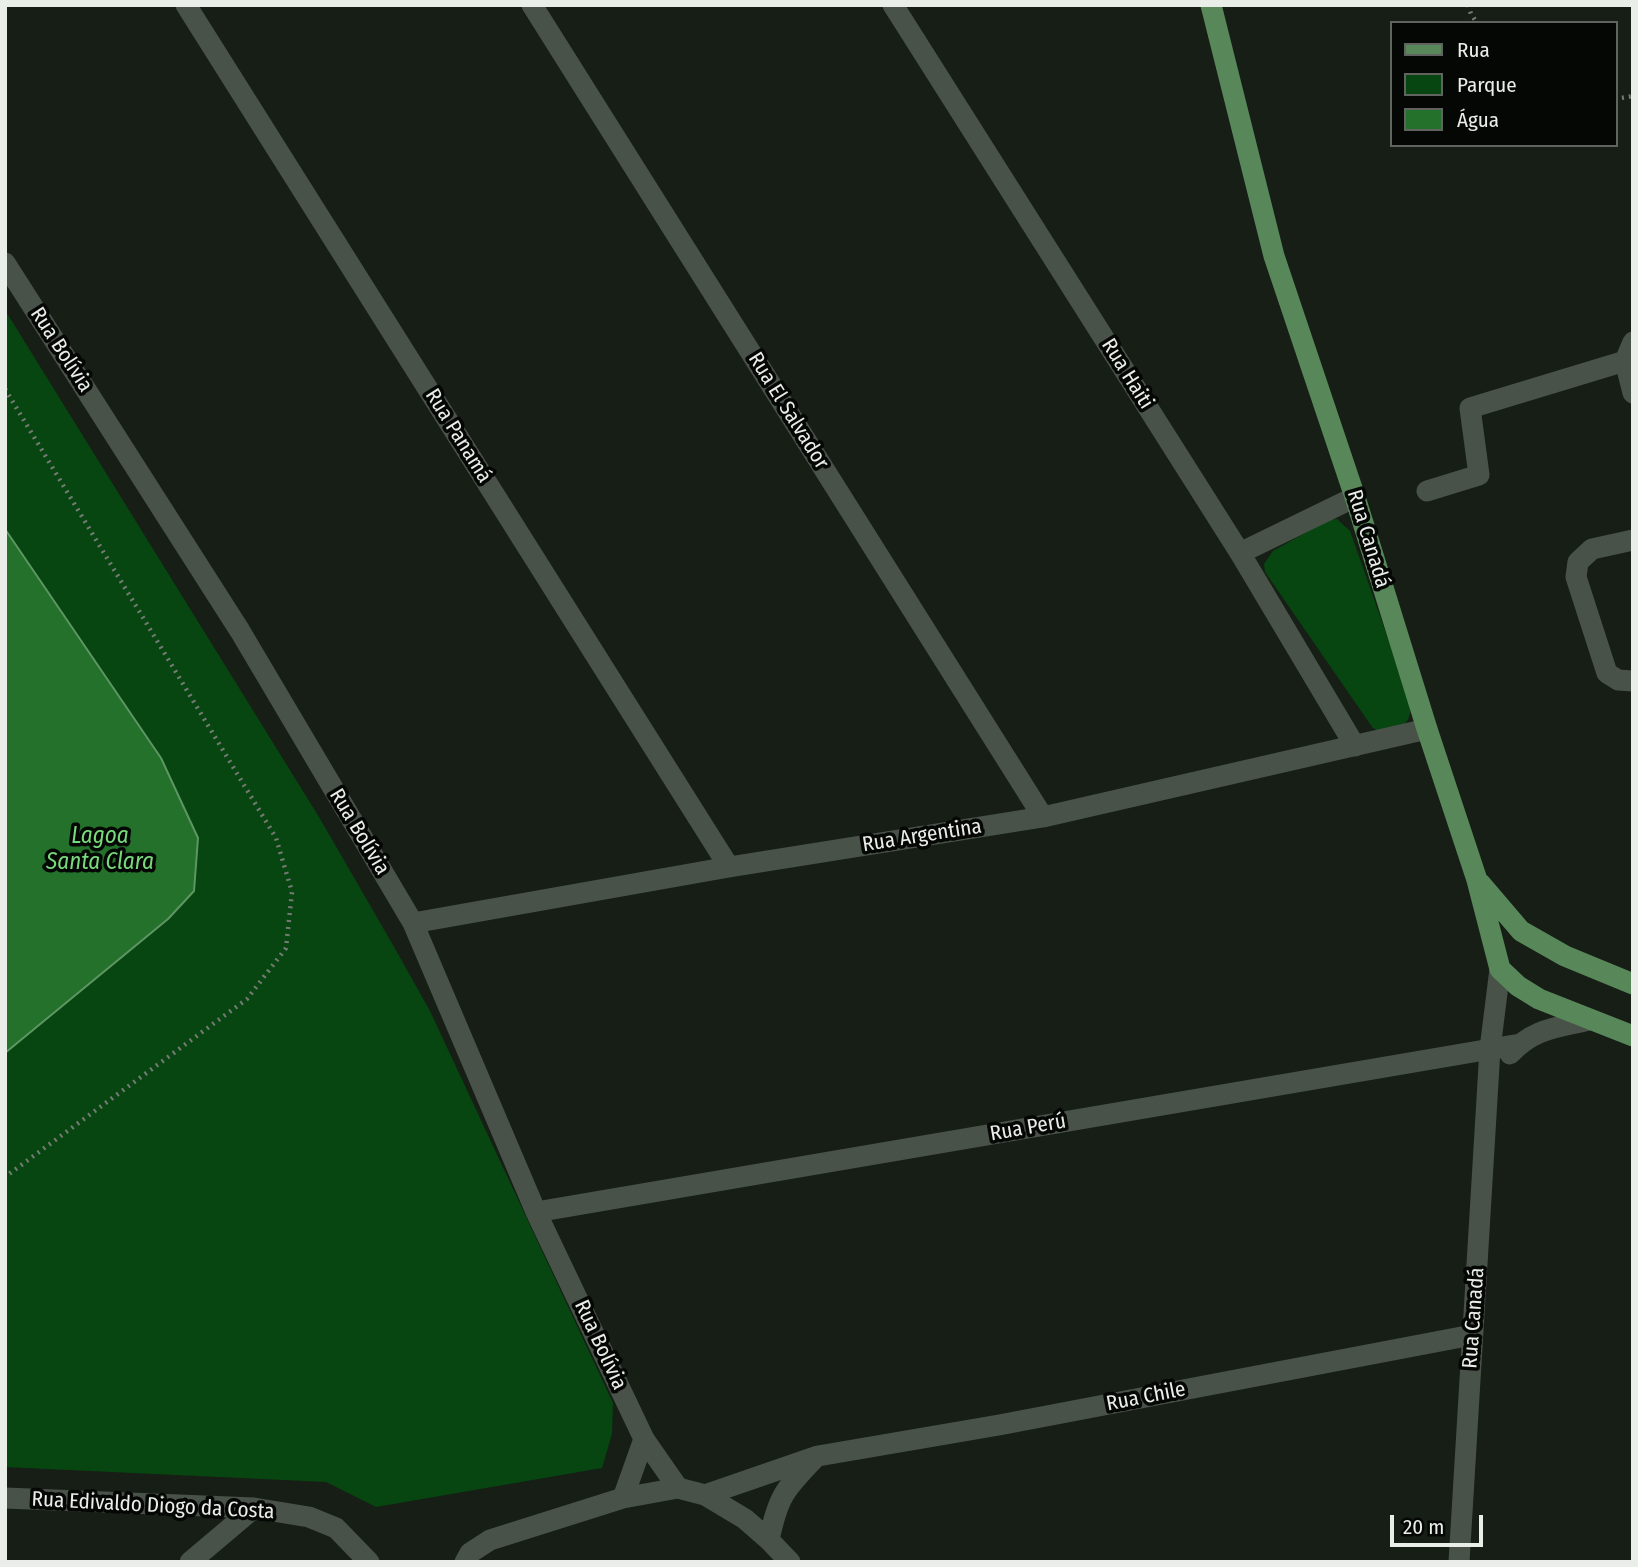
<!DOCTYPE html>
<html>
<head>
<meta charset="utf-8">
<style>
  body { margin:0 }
  #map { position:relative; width:1638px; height:1567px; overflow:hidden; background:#161e16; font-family:"Fira Sans Condensed",sans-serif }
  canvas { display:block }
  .frame { position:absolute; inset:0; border:7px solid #e9eee9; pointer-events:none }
  .legend { position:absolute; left:1390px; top:21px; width:228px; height:126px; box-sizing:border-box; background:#050705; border:2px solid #606360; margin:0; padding:9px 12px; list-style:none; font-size:21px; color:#e9eee9 }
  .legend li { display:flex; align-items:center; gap:14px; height:35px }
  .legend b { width:35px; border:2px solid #606360 }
  .scale { position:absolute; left:1390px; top:1515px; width:93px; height:32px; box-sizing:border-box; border:4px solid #e9eee9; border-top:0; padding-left:9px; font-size:21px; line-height:24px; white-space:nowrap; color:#e9eee9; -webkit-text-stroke:5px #050705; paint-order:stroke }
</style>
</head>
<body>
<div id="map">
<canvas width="1638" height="1567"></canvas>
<div class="frame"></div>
<ul class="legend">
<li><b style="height:9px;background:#58875a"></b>Rua</li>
<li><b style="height:19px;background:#074611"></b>Parque</li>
<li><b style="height:19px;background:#23712a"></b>Água</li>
</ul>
<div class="scale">20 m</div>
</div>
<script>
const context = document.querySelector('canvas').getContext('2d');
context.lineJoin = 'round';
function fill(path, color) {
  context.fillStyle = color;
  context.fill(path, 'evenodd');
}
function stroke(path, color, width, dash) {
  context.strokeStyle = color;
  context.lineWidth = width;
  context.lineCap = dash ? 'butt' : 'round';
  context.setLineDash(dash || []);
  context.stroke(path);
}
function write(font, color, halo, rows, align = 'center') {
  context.font = font + ' "Fira Sans Condensed",sans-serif';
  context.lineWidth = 7;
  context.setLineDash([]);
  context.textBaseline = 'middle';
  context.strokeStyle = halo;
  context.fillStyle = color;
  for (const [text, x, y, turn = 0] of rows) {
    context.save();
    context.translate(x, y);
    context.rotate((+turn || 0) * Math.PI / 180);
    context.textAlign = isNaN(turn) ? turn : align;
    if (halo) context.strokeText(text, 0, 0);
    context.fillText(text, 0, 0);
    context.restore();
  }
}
const green = new Path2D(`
  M5,310L319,817L393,945L430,1011L613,1403L612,1434L602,1468L376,1507L326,1482L5,1467Z
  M1337,519L1350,531L1411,704C1410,728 1401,726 1381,733L1373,728L1368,721L1265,572L1264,564L1273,551L1328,520Z`);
const water = new Path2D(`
  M5,529L161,758L198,838L194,891L168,919L5,1053Z`);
const path = new Path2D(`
  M1468,5L1471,14L1477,23
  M1615,99L1633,96
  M5,389L276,838L292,892L286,948L247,999L5,1177`);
const minor = new Path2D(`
  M186,5L729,867
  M532,5L1043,817
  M893,5L1240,553L1355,746
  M5,263L240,631L413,923L536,1212L644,1439L678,1488
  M1633,342L1625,361L1633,393
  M1427,491L1479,475L1470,408L1625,361
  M1633,540L1592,549L1578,562L1576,577L1607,673L1618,680L1633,681
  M1240,553L1355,497
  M413,923L729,867L1043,817L1427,729
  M1510,1054C1534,1028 1556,1028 1589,1020
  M536,1212L1520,1044
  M705,1495L818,1456L999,1425L1472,1335
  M5,1498L254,1508L309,1517L336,1528L369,1562
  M623,1498L644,1439
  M769,1540C778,1497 784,1490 814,1459
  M190,1562L254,1508
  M465,1562L470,1553L490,1540L623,1498L678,1488L705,1495L745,1519L769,1540L790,1562
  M1459,1562L1490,1049L1500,969`);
const major = new Path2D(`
  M1211,5L1274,256L1355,497L1427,729L1477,880L1500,969L1518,986L1539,999L1633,1036
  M1480,883L1521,931L1565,956L1633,984`);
const streetNames = [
  ["Rua Bolívia",61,350,57],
  ["Rua Haiti",1127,374,58],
  ["Rua El Salvador",788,411,58],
  ["Rua Panamá",458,436,58],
  ["Rua Canadá",1368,539,73],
  ["Rua Bolívia",359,832,59],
  ["Rua Argentina",922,836,-9],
  ["Rua Perú",1028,1128,-10],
  ["Rua Canadá",1474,1318,-86],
  ["Rua Bolívia",600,1345,65],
  ["Rua Chile",1146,1397,-11],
  ["Rua Edivaldo Diogo da Costa",153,1506,3]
];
const waterNames = [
  ["Lagoa",100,837],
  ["Santa Clara",100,863]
];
fill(green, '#074611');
fill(water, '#23712a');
stroke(water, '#5e9663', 2);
stroke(path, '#747b74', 4.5, [2, 5]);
stroke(minor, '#495249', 21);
stroke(major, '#58875a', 21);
write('21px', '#e9eee9', '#050705', streetNames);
write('italic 23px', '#78da7c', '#050705', waterNames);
</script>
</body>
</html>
